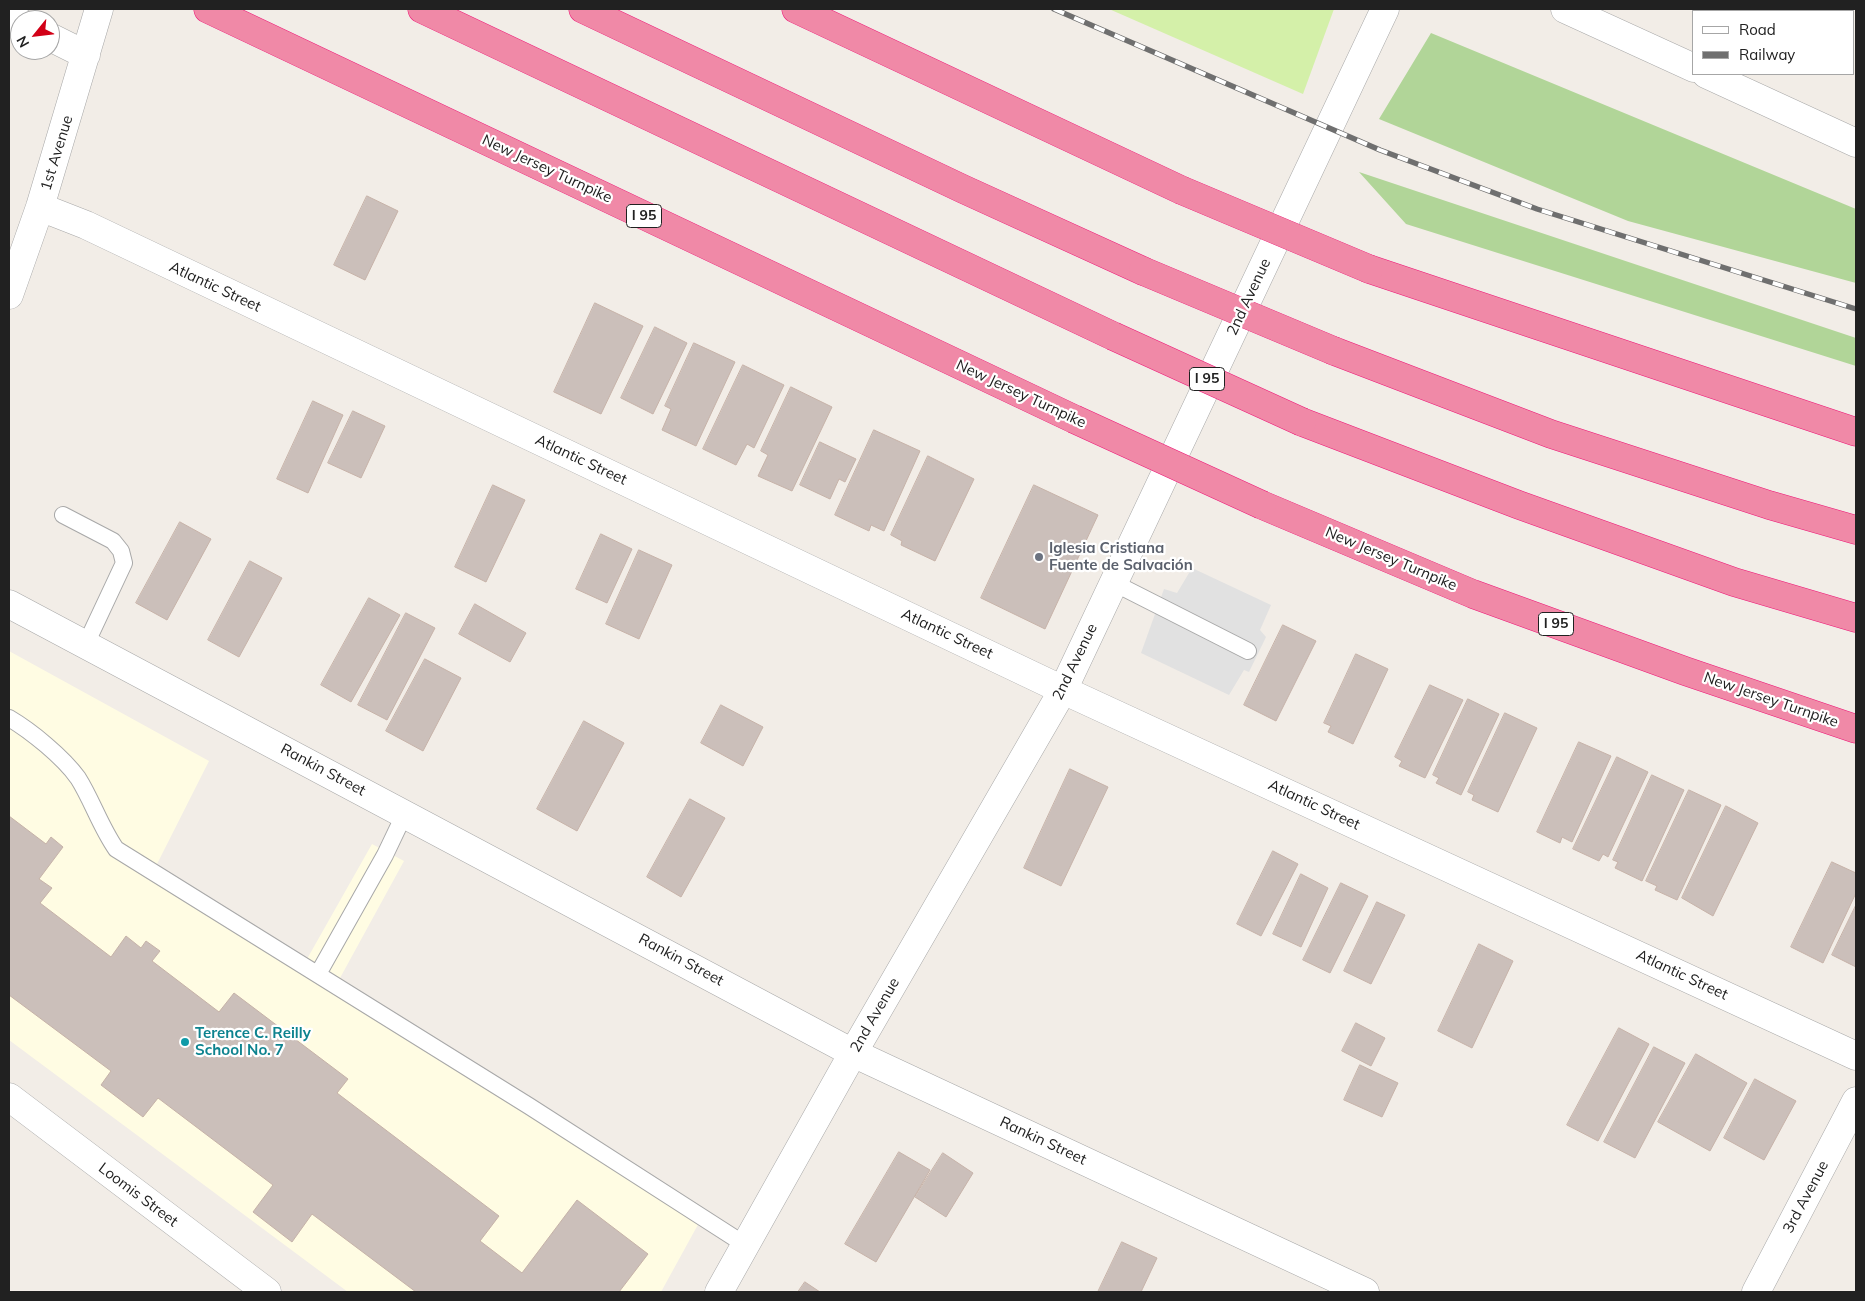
<!DOCTYPE html>
<html>
<head>
<meta charset="utf-8">
<style>
  body { margin:0 }
  #map { position:relative; width:1865px; height:1301px; overflow:hidden; background:#f2ede7; font-family:Mulish,sans-serif }
  canvas { display:block }
  .frame { position:absolute; inset:0; border:10px solid #212121; pointer-events:none }
  .legend { position:absolute; left:1692px; top:10px; width:162px; height:65px; box-sizing:border-box; background:#fff; border:1px solid #a6a6a6; margin:0; padding:6px 9px; list-style:none; font-size:15px; color:#212121 }
  .legend li { display:flex; align-items:center; gap:10px; height:25px }
  .legend b { width:25px; border:1px solid #a6a6a6 }
  .north { position:absolute; left:10px; top:10px; width:50px; height:50px; box-sizing:border-box; background:#fff; border:1px solid #a6a6a6; border-radius:50%; rotate:241deg; font-size:14px; font-weight:700; line-height:20px; text-align:center; color:#212121 }
  .north::after { content:''; display:block; margin:auto; width:18px; height:22px; background:#d20017; clip-path:polygon(50% 0,100% 100%,50% 72%,0 100%) }
</style>
</head>
<body>
<div id="map">
<canvas width="1865" height="1301"></canvas>
<div class="frame"></div>
<ul class="legend">
<li><b style="height:6px;background:#fff"></b>Road</li>
<li><b style="height:6px;background:#6f6f6f"></b>Railway</li>
</ul>
<div class="north">N</div>
</div>
<script>
const context = document.querySelector('canvas').getContext('2d');
context.lineJoin = 'round';
function fill(path, color) {
  context.fillStyle = color;
  context.fill(path, 'evenodd');
}
function stroke(path, color, width, dash) {
  context.strokeStyle = color;
  context.lineWidth = width;
  context.lineCap = dash ? 'butt' : 'round';
  context.setLineDash(dash || []);
  context.stroke(path);
}
function write(font, color, halo, rows, align = 'center') {
  context.font = font + ' Mulish,sans-serif';
  context.lineWidth = 4.5;
  context.setLineDash([]);
  context.textBaseline = 'middle';
  context.strokeStyle = halo;
  context.fillStyle = color;
  for (const [text, x, y, turn = 0] of rows) {
    context.save();
    context.translate(x, y);
    context.rotate((+turn || 0) * Math.PI / 180);
    context.textAlign = isNaN(turn) ? turn : align;
    if (halo) context.strokeText(text, 0, 0);
    context.fillText(text, 0, 0);
    context.restore();
  }
}
const education = new Path2D(`
  M9,651L209,761L155,868L307,959L372,844L404,861L340,978L706,1210L661,1292H348L9,1040Z`);
const grass = new Path2D(`
  M1109,9H1334L1303,94Z`);
const forest = new Path2D(`
  M1431,33L1856,209V283L1628,221L1379,119Z
  M1359,172L1856,338V366L1406,224Z`);
const parking = new Path2D(`
  M1192,568L1271,605L1260,630L1266,637L1249,672L1244,670L1229,695L1141,653L1164,589L1177,593Z`);
const building = new Path2D(`
  M1708,9H1789L1788,11H1707Z
  M367,196L398,211L365,280L334,265Z
  M595,303L643,326L601,414L554,392Z
  M655,327L687,343L653,414L621,398Z
  M694,343L735,362L696,446L662,430L671,409L665,406Z
  M743,365L784,385L754,448L747,444L736,465L703,449Z
  M791,387L832,407L792,491L758,476L768,455L761,451Z
  M313,401L343,415L308,493L277,479Z
  M353,411L385,426L361,478L328,463Z
  M874,430L920,451L884,531L871,525L869,531L835,515Z
  M820,442L856,459L845,482L839,479L830,499L800,485Z
  M928,456L974,479L935,561L901,545L902,541L891,535Z
  M493,485L525,500L486,582L455,567Z
  M1034,485L1098,515L1045,629L981,598Z
  M180,522L211,539L167,620L136,603Z
  M601,534L632,549L607,603L576,589Z
  M639,550L672,565L639,639L606,624Z
  M250,561L282,578L239,657L208,640Z
  M369,598L400,615L351,702L321,685Z
  M475,604L526,633L510,662L459,634Z
  M406,613L435,628L387,720L358,705Z
  M1283,625L1316,641L1276,721L1244,705Z
  M1356,654L1388,669L1353,744L1328,732L1331,726L1324,723Z
  M425,659L461,678L423,751L386,731Z
  M1430,685L1463,700L1425,778L1399,766L1402,761L1395,757Z
  M1468,699L1499,714L1461,795L1436,783L1439,778L1433,775Z
  M721,705L763,727L743,766L701,743Z
  M1505,713L1537,728L1498,812L1472,800L1474,795L1468,792Z
  M584,721L624,743L577,831L537,809Z
  M1579,742L1611,756L1572,842L1562,837L1560,843L1537,832Z
  M1617,757L1648,772L1608,857L1603,854L1599,861L1573,849Z
  M1070,769L1108,787L1061,886L1024,868Z
  M1652,775L1684,790L1642,881L1615,868L1618,862L1613,860Z
  M1689,790L1721,805L1677,900L1655,890L1657,886L1646,881Z
  M690,799L725,818L681,897L647,877Z
  M1726,806L1758,823L1713,916L1682,898Z
  M9,816L46,844L51,837L63,847L39,879L52,888L40,903L111,957L126,936L141,948L146,941L160,951L152,961L219,1012L234,993L348,1079L337,1093L499,1216L480,1241L522,1273L577,1200L648,1254L619,1292H416L312,1214L292,1242L253,1212L273,1185L158,1098L143,1117L101,1085L111,1071L9,995Z
  M1273,851L1298,864L1261,936L1237,924Z
  M1832,862L1856,873V893L1823,963L1791,947Z
  M1301,874L1328,888L1301,947L1273,934Z
  M1341,883L1368,896L1330,973L1303,960Z
  M1377,902L1405,915L1371,984L1344,971Z
  M1856,905V967L1832,955Z
  M1479,944L1513,961L1472,1048L1438,1031Z
  M1356,1023L1385,1038L1371,1066L1342,1051Z
  M1619,1028L1649,1044L1598,1141L1567,1125Z
  M1654,1047L1685,1063L1635,1158L1604,1142Z
  M1696,1054L1747,1083L1710,1151L1658,1122Z
  M1360,1065L1398,1083L1382,1117L1344,1100Z
  M1755,1079L1796,1101L1764,1160L1724,1138Z
  M899,1152L930,1170L876,1262L845,1244Z
  M943,1153L973,1173L946,1217L915,1197Z
  M1122,1242L1157,1258L1141,1292H1098Z
  M805,1282L820,1292H798Z`);
const service = new Path2D(`
  M63,515L113,541L121,551L124,563L86,644
  M1114,583L1248,651
  M9,718C31,731 63,757 78,778C92,800 100,826 116,849L529,1106L747,1246
  M318,974L385,855L405,813`);
const minor = new Path2D(`
  M1565,9L1694,68
  M9,17L20,22
  M50,37L86,55
  M1706,74L1856,143
  M40,207L86,225L1063,690L1856,1056
  M9,295L40,207L99,9
  M9,604L853,1053L1365,1292
  M9,1097L267,1292
  M719,1292L853,1053L1063,690L1385,9`);
const tertiary = new Path2D(`
  M1756,1292L1856,1101`);
const motorway = new Path2D(`
  M208,9L1074,419
  M422,9L1113,336
  M583,9L963,189L1143,271
  M796,9L1181,190
  M1369,269L1856,432
  M1334,351L1551,434L1769,505L1856,530
  M1302,422L1519,505L1734,582L1856,618
  M1262,505L1473,594L1685,671L1856,729`);
const rail = new Path2D(`
  M1054,9L1380,150L1537,209L1856,309`);
const motorwayBridge = new Path2D(`
  M1181,190L1369,269
  M1143,271L1334,351
  M1113,336L1302,422
  M1074,419L1262,505`);
const markers = [
  [1039,557,5,"#6b7280"],
  [185,1042,5,"#0f9aa8"]
];
const shields = [
  [644,216,35],
  [1207,379,35],
  [1556,624,35]
];
const shieldNames = [
  ["I 95",644,216],
  ["I 95",1207,379],
  ["I 95",1556,624]
];
const streetNames = [
  ["1st Avenue",57,153,-73],
  ["New Jersey Turnpike",547,169,25],
  ["Atlantic Street",215,287,25],
  ["2nd Avenue",1249,297,-65],
  ["New Jersey Turnpike",1021,394,25],
  ["Atlantic Street",581,460,25],
  ["New Jersey Turnpike",1391,559,23],
  ["Atlantic Street",947,634,25],
  ["2nd Avenue",1075,662,-64],
  ["New Jersey Turnpike",1771,700,19],
  ["Rankin Street",323,770,28],
  ["Atlantic Street",1314,805,25],
  ["Rankin Street",681,960,28],
  ["Atlantic Street",1682,975,25],
  ["2nd Avenue",875,1015,-60],
  ["Rankin Street",1043,1141,25],
  ["Loomis Street",138,1195,37],
  ["3rd Avenue",1806,1197,-62]
];
const worshipNames = [
  ["Iglesia Cristiana",1049,548],
  ["Fuente de Salvación",1049,565]
];
const cultureNames = [
  ["Terence C. Reilly",195,1033],
  ["School No. 7",195,1050]
];
fill(education, '#fffce3');
fill(grass, '#d4f0a9');
fill(forest, '#b1d598');
fill(parking, '#e1e1e1');
fill(building, '#cbbfba');
stroke(building, '#c6b2a8', 1);
stroke(service, '#a8a8a8', 18);
stroke(minor, '#a8a8a8', 29);
stroke(tertiary, '#a8a8a8', 29);
stroke(motorway, '#ed1878', 29);
stroke(service, '#fff', 16);
stroke(minor, '#fff', 28);
stroke(tertiary, '#fff', 28);
stroke(motorway, '#f089a7', 28);
stroke(rail, '#6f6f6f', 5.5);
stroke(rail, '#fff', 4, [11]);
stroke(motorwayBridge, '#ed1878', 29, []);
stroke(motorwayBridge, '#f089a7', 28);
for (const [x, y, r, color] of markers) {
  const dot = new Path2D();
  dot.arc(x, y, r, 0, 2 * Math.PI);
  context.fillStyle = color;
  context.fill(dot);
  stroke(dot, '#fff', 2);
}
for (const [x, y, w] of shields) {
  const box = new Path2D();
  box.roundRect(x - w / 2, y - 11.5, w, 23, 4);
  context.fillStyle = '#fff';
  context.fill(box);
  stroke(box, '#212121', 1);
}
write('bold 14px', '#212121', null, shieldNames);
write('15px', '#212121', '#fff', streetNames);
write('bold 15px', '#5b616d', '#fff', worshipNames, 'left');
write('bold 15px', '#0d838f', '#fff', cultureNames, 'left');
</script>
</body>
</html>
